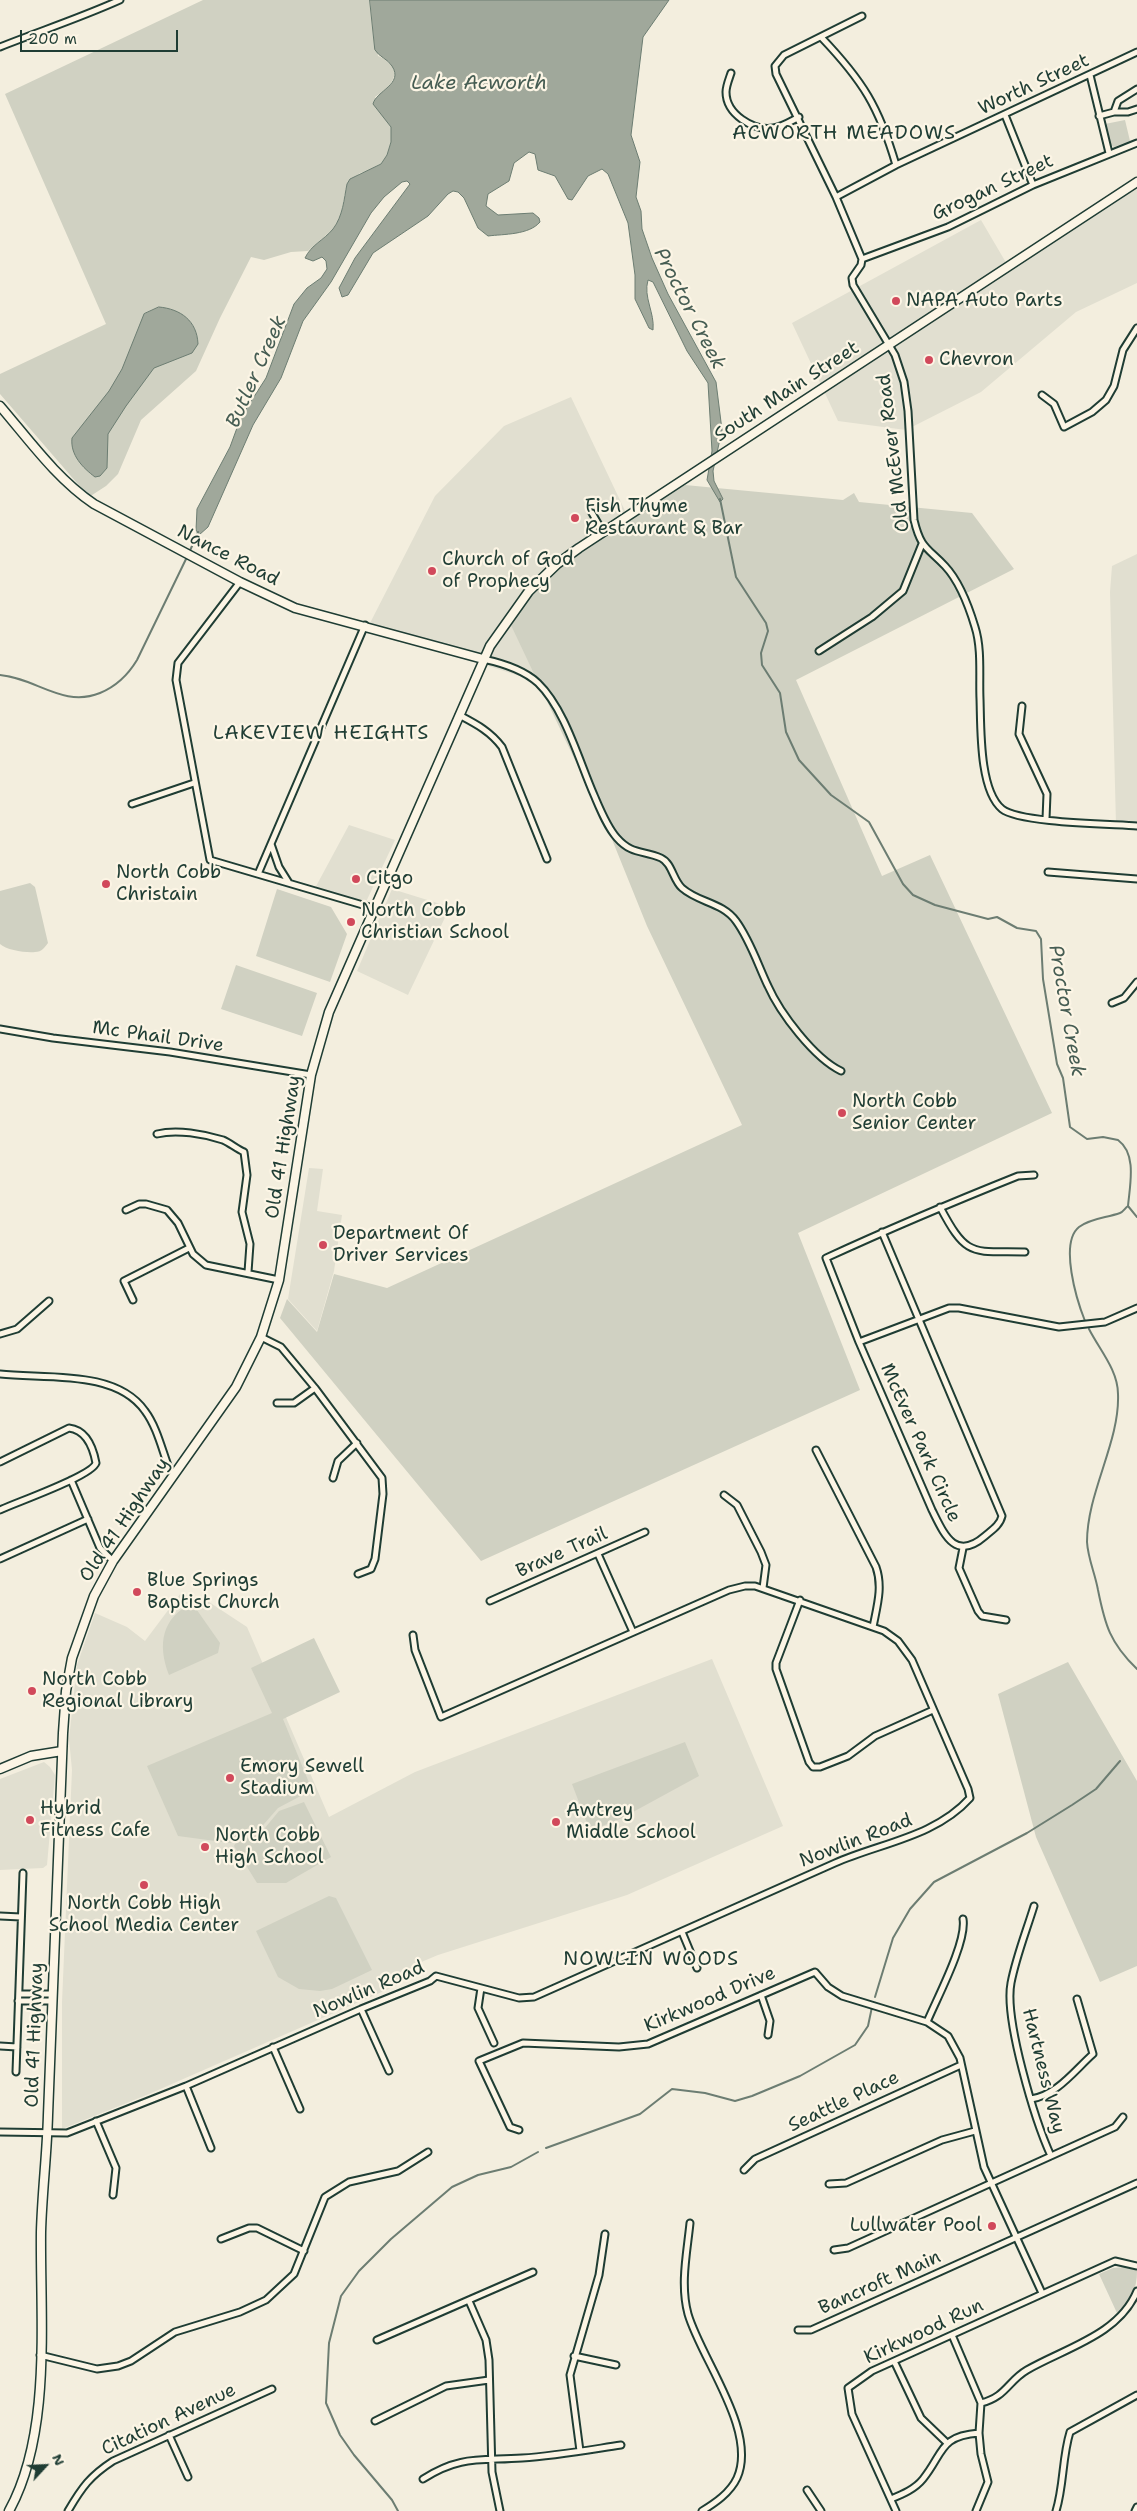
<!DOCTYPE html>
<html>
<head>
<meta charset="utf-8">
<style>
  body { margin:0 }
  #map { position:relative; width:1137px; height:2511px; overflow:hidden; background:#f3eede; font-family:"Shantell Sans",sans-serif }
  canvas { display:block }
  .north { position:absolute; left:20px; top:2441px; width:50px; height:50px; -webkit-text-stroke:4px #fcf5e5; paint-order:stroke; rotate:65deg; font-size:14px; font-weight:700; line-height:20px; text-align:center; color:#1f3d34 }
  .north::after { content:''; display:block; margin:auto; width:18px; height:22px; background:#1f3d34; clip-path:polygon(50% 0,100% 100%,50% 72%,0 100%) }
  .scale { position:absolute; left:20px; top:30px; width:158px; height:22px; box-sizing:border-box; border:2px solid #1f3d34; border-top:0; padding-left:6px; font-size:15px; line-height:18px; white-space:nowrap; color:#1f3d34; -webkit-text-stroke:4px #fcf5e5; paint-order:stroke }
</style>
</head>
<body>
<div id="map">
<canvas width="1137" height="2511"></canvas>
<div class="north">N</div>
<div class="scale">200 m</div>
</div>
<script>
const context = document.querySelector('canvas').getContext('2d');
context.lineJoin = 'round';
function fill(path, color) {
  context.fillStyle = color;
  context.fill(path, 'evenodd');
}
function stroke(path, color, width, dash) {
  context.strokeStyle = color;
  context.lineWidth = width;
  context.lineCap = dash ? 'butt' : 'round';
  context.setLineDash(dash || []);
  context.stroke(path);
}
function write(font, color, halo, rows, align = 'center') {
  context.font = font + ' "Shantell Sans",sans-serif';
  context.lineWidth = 4.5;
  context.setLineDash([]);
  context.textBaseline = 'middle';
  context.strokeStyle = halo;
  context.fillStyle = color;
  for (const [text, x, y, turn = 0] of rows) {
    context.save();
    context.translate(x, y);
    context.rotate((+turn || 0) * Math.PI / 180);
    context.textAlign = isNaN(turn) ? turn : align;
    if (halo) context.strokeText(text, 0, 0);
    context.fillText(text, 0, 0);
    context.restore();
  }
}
const built = new Path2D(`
  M1137,178V283L1076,312L981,392L906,430L838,421L792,323L981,220L1008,266Z
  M571,397L628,517L538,682L368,627L435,496L504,426Z
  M1137,554V829L1116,824L1110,592L1112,566Z
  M349,825L395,840L365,904L314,890Z
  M392,889L450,907L408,995L357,971Z
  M309,1168L323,1169L317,1211L342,1215L334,1271L317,1331L288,1299Z
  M181,1593L209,1602L247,1627L329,1817L415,1772L712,1659L783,1826L627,1895L438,1955L419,1963L406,1975L398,1978L400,1984L149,2094L62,2129V2002L72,1770L69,1739L77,1665L95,1613L127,1627L145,1641Z
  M44,1762L50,1767L55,1775L47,1865L43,1868L0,1870V1779Z`);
const green = new Path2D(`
  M203,0H370L378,56C406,66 394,86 375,97L391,127V142L387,155L381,164L371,170L360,173L347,184L340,218L332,230L308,251L291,252L264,260L251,257L220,318L196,371L141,420L118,474L106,486L89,497L0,394V374L106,324L5,94Z
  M1125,120L1130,141L1114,147L1111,145L1105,124Z
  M685,485L843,500L854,493L859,502L972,513L1014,569L796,680L882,876L930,855L1052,1113L798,1233L860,1390L481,1561L280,1318L287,1299L317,1332L334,1274L387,1288L742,1125L647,926L609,832L509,621L537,581L615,524Z
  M30,883L35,887L48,943C45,947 42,952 35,952C26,953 6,950 0,944V891Z
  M277,889L331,907L347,934L330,982L256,956Z
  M236,965L317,993L302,1036L221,1009Z
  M192,1603L220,1643L218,1653L169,1675C157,1644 162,1618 192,1603Z
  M314,1638L340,1692L283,1719L312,1790L278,1808L257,1832L230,1843L178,1836L147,1766L272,1713L251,1668Z
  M1068,1662L1137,1781V1966L1100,1982L1036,1837L998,1694Z
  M685,1742L699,1776L622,1818L590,1831L572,1784Z
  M304,1802L331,1857L286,1883H257L234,1846L236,1842L260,1834L279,1811Z
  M329,1896L336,1898L372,1970L332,1989L320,1991L299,1989L278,1977L256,1931Z
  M1125,2267L1137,2271C1137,2289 1131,2301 1117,2313L1099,2274L1113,2268Z`);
const water = new Path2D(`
  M370,0H669L643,37L631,135L640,162L636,197L641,211L642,229L652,258L668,294L716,382L722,430L713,471L714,481L723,499L720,502L707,480L712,451L708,383L687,351L653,282L648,280C643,297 655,313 653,330L649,328L635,299V275L628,223L608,174L602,169L588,176L572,200L568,199L555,176L538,170L535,154L529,152L514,163L509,181L488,194L486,206L498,215L533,213L539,218L540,222C529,235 504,234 488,236L478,228L464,198L458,192L453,191L448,194L428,216L373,253L348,295L342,297L339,288L355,258L410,184L407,181L402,182L384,197L371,213L331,282L303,321L281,378L253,425L208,527L199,535L196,530L197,509L230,447L241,417L266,378L294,304L307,288L321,278L327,269L326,261L322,257L313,261L305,258C311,245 324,240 333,229C343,216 344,199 347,184L350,179L381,164L387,155L391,142V127L373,104C376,91 404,84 392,66C388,59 379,57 375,50Z
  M159,307C181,309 197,321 198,344L192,353L154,368L126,406L108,434L107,468L100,476L95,477C83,468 70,455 72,438L109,391L122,369L144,314Z`);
const stream = new Path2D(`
  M720,499L736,577L766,623L768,631L761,653L762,665L780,693L786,732L799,760L831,795L869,822L903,884L913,895L935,905L988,919L997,917L1017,928L1036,931L1041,939L1043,979L1057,1064L1063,1078L1070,1127L1087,1139L1103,1137L1118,1140C1137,1154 1130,1184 1128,1206C1125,1208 1123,1212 1120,1213C1106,1218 1091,1218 1079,1227C1059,1243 1077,1301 1085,1321
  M189,553L198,532
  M0,675C36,678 63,708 100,693C117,686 128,675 137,660L187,557
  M1128,1206L1137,1217
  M1089,1329C1099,1349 1118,1370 1118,1394C1120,1442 1087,1492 1087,1542C1088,1559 1095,1573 1098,1590C1105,1625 1110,1643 1137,1669
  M875,1997L893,1938L910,1909L934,1882L1027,1833L1072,1805L1096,1789L1120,1761
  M546,2148L640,2114L672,2089L705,2093L735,2101L752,2096L800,2076L855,2045L868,2026L872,2007
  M398,2511L392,2500L354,2455L340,2435L326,2403L329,2343L341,2296L359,2271L391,2239L452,2187L478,2175L511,2167L538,2152`);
const street = new Path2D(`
  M862,16L784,55L775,66L776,74L836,197L862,259L861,265L852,278L853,285L895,355L904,382L908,411L914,520C921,549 927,547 945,566C960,582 969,607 975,627C982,649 979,676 980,699C981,727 979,790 1002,809C1019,823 1111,824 1137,826
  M821,37C863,81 879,107 896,165
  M0,47C40,31 80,18 120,0
  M731,73C729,79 726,86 726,92C726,114 753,131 773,128C782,127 791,121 799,117
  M1090,75L1109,153
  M1137,89L1118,101L1114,112H1128L1137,109
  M1005,115L1033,185
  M1099,116L1114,112
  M836,197L896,165L1137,52
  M862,259L948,227L1033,185L1137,143
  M1042,395L1054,404L1064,427L1092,412L1106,400L1114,386L1123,350L1137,328
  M592,513L603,532
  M240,582L178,663L176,680L210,860L373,908
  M819,651L872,617L903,591L922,544
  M483,659C502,663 524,670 538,683C565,709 579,761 594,795C600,809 607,827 617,838C632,855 643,850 661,858C672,863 673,880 682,888C699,903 722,902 736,921C750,940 758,965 768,986C780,1013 814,1058 841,1071
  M1022,706L1019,734L1047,794L1046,819
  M459,715C476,724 490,731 502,747L547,859
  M132,804L194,783
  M271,844L279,867L289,883
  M1048,872L1137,879
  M258,874L365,625
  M1112,1003L1124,998L1137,982
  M0,1029L53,1038L170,1052L311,1075
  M157,1134C177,1129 204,1134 223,1140C230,1143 237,1149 244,1152L247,1175L242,1212L250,1244L248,1272
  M940,1207C967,1258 971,1251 1025,1252
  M126,1210L139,1204H146L167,1210L178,1223L193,1254L206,1265L279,1280
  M882,1232L1002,1516C1000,1525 992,1530 985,1536C955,1562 944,1534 932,1510L859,1342L826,1258C889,1229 953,1202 1018,1176L1034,1175
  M133,1300L124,1281L189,1248
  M0,1334L17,1329L49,1301
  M261,1337L281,1347L315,1388L382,1478L383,1494L375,1559L371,1569L358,1574
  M859,1342L949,1308H959L1059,1327L1105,1322L1137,1308
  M0,1374C44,1379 116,1369 145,1411C157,1427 162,1450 169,1468L175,1474
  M277,1403H294L315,1388
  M816,1450L876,1567C883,1587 877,1606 873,1627
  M0,1462L69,1428C86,1430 93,1447 96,1463C92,1476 17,1502 0,1510
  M333,1478L338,1461L357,1443
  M71,1480L100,1548L113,1561
  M724,1495L737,1505L761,1552L766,1565L763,1588
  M963,1548L959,1568L978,1611L982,1616L1006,1620
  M598,1554L633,1632
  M0,1559L88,1519
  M800,1600L776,1663V1669L809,1762L813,1767H820L848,1756L875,1736L933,1710
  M490,1601L645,1532
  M1034,1906C1026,1932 1016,1957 1011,1983C1004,2019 1035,2121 1051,2156
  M0,1916L21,1917
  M682,1932L697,1968
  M481,1988L478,2008L494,2043
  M19,1994H52
  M761,1995L770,2021L768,2035
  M18,2001H52
  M361,2009L389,2071
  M927,2022C937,1998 967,1942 963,1919
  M0,2046L17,2047
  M273,2047L300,2109
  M16,2072L23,1873
  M186,2086L211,2148
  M1031,2099C1057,2095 1074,2071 1093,2054L1077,1999
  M96,2121L116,2168L113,2195
  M519,2130L510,2127L479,2061L523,2043L619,2047L648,2044L815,1972L828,1987L842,1996L927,2022L948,2036L960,2058L984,2167L1042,2293
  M0,2132L67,2133L186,2086L361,2009L430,1981L436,1976L519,1998L534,1997C635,1953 734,1907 835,1863C880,1843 935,1837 970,1798L968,1789L912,1660L898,1641L884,1631L755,1586H745L729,1590L441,1717L415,1650L413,1635
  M744,2170L755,2159L961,2065
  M829,2184L846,2183L942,2140L975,2131
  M690,2223C687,2253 680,2284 688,2314C701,2359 758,2431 737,2478C730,2493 715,2503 702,2511
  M221,2239L249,2228H257L304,2251
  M834,2250L848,2248L1115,2127L1123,2117
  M469,2301L486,2340L489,2360L492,2472L500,2511
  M798,2330H811L1137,2183
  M952,2335L981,2403L979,2433L981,2454L988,2482L976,2511
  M377,2340L533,2272
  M40,2355L97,2369L118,2366L131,2361L175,2332L240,2312L266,2300L294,2274L325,2197L349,2182L398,2171L428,2152
  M574,2356L616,2365
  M894,2361L921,2418L946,2442
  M981,2403C1006,2397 1008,2381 1027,2370C1065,2348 1119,2335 1137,2291
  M375,2421L446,2386L489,2380
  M169,2435L188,2477
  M580,2451L570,2375L599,2275L605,2234
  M423,2479C460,2455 481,2461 522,2458C555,2456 588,2450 621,2445
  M807,2490L821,2511
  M891,2499C903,2494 915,2489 923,2479C944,2453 939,2436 979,2433
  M68,2511C82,2487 90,2476 113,2461L272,2389
  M896,2511L852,2414L848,2388L872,2371L1115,2261L1137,2266
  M1056,2511C1064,2485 1062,2458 1070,2432L1137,2395
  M1135,2511L1137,2507`);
const secondary = new Path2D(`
  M0,406C30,441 56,478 94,504L240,582L295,608L483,659
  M0,1769L31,1756L62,1751
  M9,2511C52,2433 40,2319 41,2232C42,2193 47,2154 48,2115C54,1987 58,1860 63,1733L66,1691L72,1658L94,1596L113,1561L236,1387L261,1337L279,1280L311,1075L329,1012L490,646L529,591L557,564L579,548L1137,182`);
const markers = [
  [896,301,5,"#d1495b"],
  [929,360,5,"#d1495b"],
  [575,518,5,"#d1495b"],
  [432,571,5,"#d1495b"],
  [356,879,5,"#d1495b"],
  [106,884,5,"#d1495b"],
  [351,922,5,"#d1495b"],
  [842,1113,5,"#d1495b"],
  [323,1245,5,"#d1495b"],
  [137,1592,5,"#d1495b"],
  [32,1691,5,"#d1495b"],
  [230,1778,5,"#d1495b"],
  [30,1820,5,"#d1495b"],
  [556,1822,5,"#d1495b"],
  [205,1847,5,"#d1495b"],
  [144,1885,5,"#d1495b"],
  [992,2226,5,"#d1495b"]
];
const streetNames = [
  ["Worth Street",1034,85,-25],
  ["Grogan Street",993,188,-25],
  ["South Main Street",787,392,-33],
  ["Old McEver Road",894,453,-97],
  ["Nance Road",228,556,27],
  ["Mc Phail Drive",158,1037,8],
  ["Old 41 Highway",284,1147,-81],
  ["McEver Park Circle",920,1443,66],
  ["Old 41 Highway",125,1520,-56],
  ["Brave Trail",562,1553,-24],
  ["Nowlin Road",856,1841,-21],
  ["Nowlin Road",369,1990,-23],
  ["Kirkwood Drive",710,2000,-23],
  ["Old 41 Highway",35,2035,-88],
  ["Hartness Way",1043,2071,76],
  ["Seattle Place",844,2102,-25],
  ["Bancroft Main",880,2283,-24],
  ["Kirkwood Run",924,2332,-25],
  ["Citation Avenue",169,2420,-25]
];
const poiNames = [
  ["NAPA Auto Parts",906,301],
  ["Chevron",939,360],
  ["Fish Thyme",585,507],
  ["Restaurant & Bar",585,529],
  ["Church of God",442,560],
  ["of Prophecy",442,582],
  ["North Cobb",116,873],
  ["Christain",116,895],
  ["Citgo",366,879],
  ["North Cobb",361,911],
  ["Christian School",361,933],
  ["North Cobb",852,1102],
  ["Senior Center",852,1124],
  ["Department Of",333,1234],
  ["Driver Services",333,1256],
  ["Blue Springs",147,1581],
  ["Baptist Church",147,1603],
  ["North Cobb",42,1680],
  ["Regional Library",42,1702],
  ["Emory Sewell",240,1767],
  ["Stadium",240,1789],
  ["Hybrid",40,1809],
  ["Fitness Cafe",40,1831],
  ["Awtrey",566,1811],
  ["Middle School",566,1833],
  ["North Cobb",215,1836],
  ["High School",215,1858],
  ["North Cobb High",144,1904,"center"],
  ["School Media Center",144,1926,"center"],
  ["Lullwater Pool",982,2226,"right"]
];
const waterNames = [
  ["Lake Acworth",479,84],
  ["Proctor Creek",689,309,63],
  ["Butler Creek",257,372,-66],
  ["Proctor Creek",1066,1011,80]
];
const neighbourhoodNames = [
  ["ACWORTH MEADOWS",844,134],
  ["LAKEVIEW HEIGHTS",321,734],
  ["NOWLIN WOODS",651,1960]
];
fill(built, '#e1dfd0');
fill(green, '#d0d1c2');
fill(water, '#a0a89b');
stroke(water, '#6c7d72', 1);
stroke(stream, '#6c7d72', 2);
stroke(street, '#1f3d34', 9);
stroke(secondary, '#1f3d34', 11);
stroke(street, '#fcf5e5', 5);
stroke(secondary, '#fcf5e5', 8);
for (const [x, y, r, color] of markers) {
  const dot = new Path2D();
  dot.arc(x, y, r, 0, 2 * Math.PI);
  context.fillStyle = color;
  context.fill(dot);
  stroke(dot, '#fcf5e5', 2);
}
write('19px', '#1f3d34', '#fcf5e5', streetNames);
write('19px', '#1f3d34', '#fcf5e5', poiNames, 'left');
write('italic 20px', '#465d53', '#fcf5e5', waterNames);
context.letterSpacing = '1px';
write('20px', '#1f3d34', '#fcf5e5', neighbourhoodNames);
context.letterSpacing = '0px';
</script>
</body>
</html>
